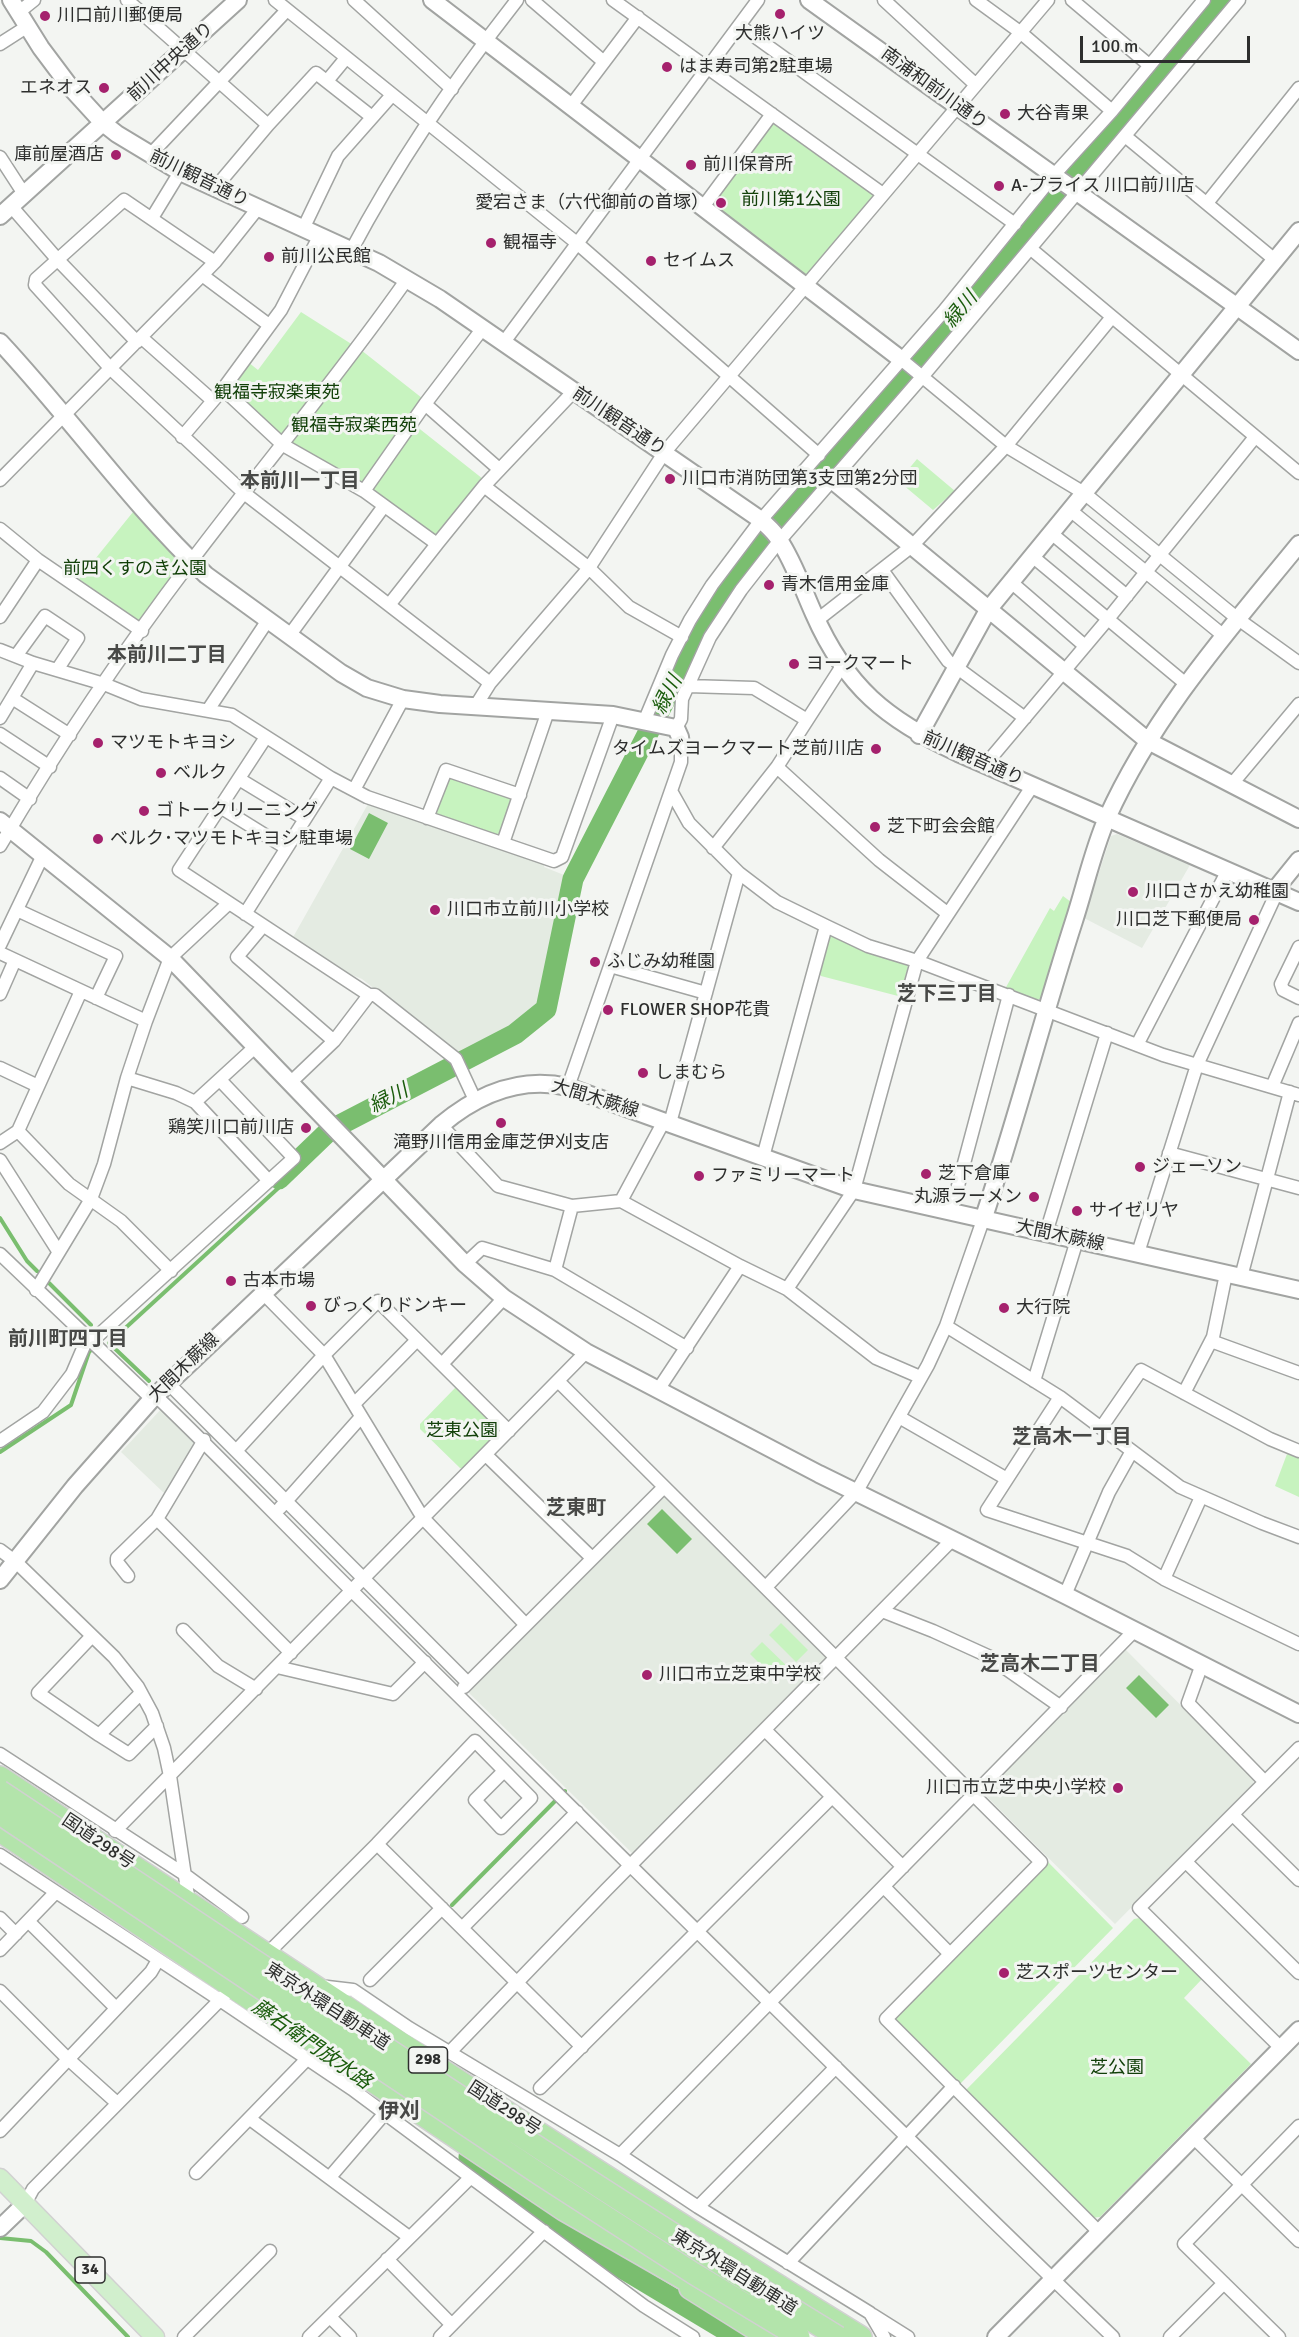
<!DOCTYPE html>
<html>
<head>
<meta charset="utf-8">
<style>
  body { margin:0 }
  #map { position:relative; width:1299px; height:2337px; overflow:hidden; background:#f3f5f2; font-family:Signika,sans-serif }
  canvas { display:block }
  .scale { position:absolute; left:1080px; top:36px; width:170px; height:27px; box-sizing:border-box; border:3px solid #2d2e2d; border-top:0; padding-left:8px; font-size:18px; line-height:21px; white-space:nowrap; color:#2d2e2d; -webkit-text-stroke:4px #f3f5f2; paint-order:stroke }
</style>
</head>
<body>
<div id="map">
<canvas width="1299" height="2337"></canvas>
<div class="scale">100 m</div>
</div>
<script>
const context = document.querySelector('canvas').getContext('2d');
context.lineJoin = 'round';
function fill(path, color) {
  context.fillStyle = color;
  context.fill(path, 'evenodd');
}
function stroke(path, color, width, dash) {
  context.strokeStyle = color;
  context.lineWidth = width;
  context.lineCap = dash ? 'butt' : 'round';
  context.setLineDash(dash || []);
  context.stroke(path);
}
function write(font, color, halo, rows, align = 'center') {
  context.font = font + ' Signika,"Noto Sans JP",sans-serif';
  context.lineWidth = 6;
  context.setLineDash([]);
  context.textBaseline = 'middle';
  context.strokeStyle = halo;
  context.fillStyle = color;
  for (const [text, x, y, turn = 0] of rows) {
    context.save();
    context.translate(x, y);
    context.rotate((+turn || 0) * Math.PI / 180);
    context.textAlign = isNaN(turn) ? turn : align;
    if (halo) context.strokeText(text, 0, 0);
    context.fillText(text, 0, 0);
    context.restore();
  }
}
const built = new Path2D(`
  M368,804L544,863V867L569,877L543,1007L513,1029L460,1057L362,979L340,970L292,939Z
  M1117,834L1190,865L1142,948L1084,918L1111,836Z
  M164,1406L199,1441L165,1494L121,1452Z
  M664,1494L828,1655L827,1660L633,1854L467,1691Z
  M1125,1649L1254,1779L1253,1784L1115,1924L983,1793Z`);
const green = new Path2D(`
  M771,125H778L874,193V199L811,275L803,276L716,211L714,200Z
  M301,312L353,345L284,435L279,438L232,393L231,387L248,362L258,370Z
  M361,350L422,398L365,482L360,484L292,445V442Z
  M416,426L483,479L436,536L374,493L373,488Z
  M917,459L955,491L933,510L902,484L905,480L902,477Z
  M133,512L180,562L181,570L139,623L79,579Z
  M445,776L514,796L502,831L496,836L435,814Z
  M1063,896L1071,902L1042,998L1037,1000L1005,989L1050,908L1054,911Z
  M834,935L906,962L908,967L900,995L898,996L821,976L819,973L828,937Z
  M455,1388H459L500,1429V1433L465,1469L460,1468L420,1429V1424Z
  M1287,1454L1299,1458V1497L1275,1486Z
  M781,1623L808,1650L796,1662L769,1635Z
  M762,1642L790,1669L777,1681L750,1654Z
  M1048,1862L1113,1928L961,2083L957,2084L895,2022V2018Z
  M1140,1918L1202,1979L1184,1998L1251,2064L1100,2217L1091,2218L965,2091L1134,1919Z`);
const water = new Path2D(`
  M369,813L388,823L369,859L350,849Z
  M662,1509L692,1539L677,1554L647,1524Z
  M1139,1675L1169,1705L1156,1718L1126,1688Z`);
const stream = new Path2D(`
  M0,1218L27,1261L37,1271
  M49,1283L91,1325
  M149,1381L109,1343L286,1181
  M0,1452L71,1405L89,1352L95,1346
  M452,1905L565,1791
  M0,2238L31,2241L46,2252L128,2337`);
const river = new Path2D(`
  M279,1179L330,1130L515,1034L546,1009L573,879L666,698L690,646L717,599L765,536L928,349L1221,0
  M469,2157L622,2268L737,2337`);
const street = new Path2D(`
  M127,0L268,125
  M275,0L578,244L819,455
  M354,0L452,89
  M532,0L604,62
  M613,0L883,194
  M884,0L976,85
  M976,0L1020,32L1112,111
  M1072,0L1149,65
  M19,12L34,0
  M740,26L1015,224
  M0,44L28,26
  M327,81L346,58
  M570,107L638,17
  M1125,136L1275,260
  M150,155L287,10
  M0,157L24,194
  M215,188L268,125L316,73L372,117
  M1207,203L1299,88
  M11,206L57,259L137,342
  M703,207L772,114
  M152,218L180,172
  M303,229L338,156L392,95
  M1031,249L1299,473
  M351,251C398,162 455,79 517,0
  M215,262L124,200L36,279L35,285L111,369L244,493L490,683
  M202,275L269,325
  M142,338L212,400
  M504,342L758,0
  M902,360L1006,446L1084,493L1238,619L1299,663
  M223,389L283,445L364,491L437,544L389,605
  M574,391L484,486L589,568L629,607L682,637
  M425,404L499,469
  M182,437L223,389L281,310L319,237
  M0,480L215,262L258,208
  M364,491L425,404L483,328
  M1070,510L1224,636
  M0,529L38,560L142,631
  M1051,533L1127,596
  M437,544L484,486
  M1032,556L1186,684
  M882,570L948,661L1025,718
  M1011,582L1085,646
  M0,617L38,560
  M816,621L912,546L1006,446L1112,317
  M289,636L384,506
  M0,650L33,663L104,684L141,699L232,715L331,778L367,797L554,861L562,857L613,715
  M16,656L45,616L78,638L57,670
  M688,686L754,688L807,720
  M12,698L70,735
  M475,707L490,683L589,568L664,453L1048,0
  M208,710L268,620
  M0,718L33,663
  M644,722L672,655L690,620L712,585L761,520L943,312L1054,175L1112,111L1204,0
  M676,728L681,719L682,699L710,637L741,590L780,540L922,377L1239,0
  M0,734L50,767
  M266,737L179,870L369,995L334,1041L290,1083
  M985,765L1108,619L1255,437
  M777,767L879,860L947,913
  M0,778L30,799
  M239,779L305,819
  M1232,784L1299,704
  M354,790L403,699
  M671,791L689,823L739,873L777,902L826,926L868,946L917,961L1163,1055L1299,1095
  M220,807L286,848
  M427,818L446,770L520,795
  M503,843L548,711
  M0,846C58,747 123,651 192,560C263,466 339,376 407,279
  M713,848L777,767L842,666
  M17,910L116,956L96,998
  M245,914L331,778
  M263,926L237,957L334,1041
  M0,945L43,855
  M1299,947L1281,984L1283,990L1299,998
  M0,953L146,1021
  M610,966L706,993
  M0,994L15,960
  M369,995H375L456,1059L475,1100
  M1137,1045L1228,870
  M255,1047L195,1102L269,1181
  M0,1068L38,1086
  M127,1078L176,1093L195,1102
  M568,1087L681,762V745
  M1272,1087L1299,1023
  M670,1123L739,873
  M441,1125L498,1186L572,1206L621,1201L740,1266L787,1289L876,1358L920,1377
  M18,1131L69,1184L121,1221L171,1271
  M0,1143L18,1131L81,991
  M1169,1153L1299,1188
  M763,1157L826,926
  M0,1160L58,1251
  M621,1201L664,1121
  M951,1212L1009,995
  M1046,1233L1107,1033
  M1138,1253L1197,1065L1277,892
  M0,1254L152,1399
  M465,1264L482,1248L555,1270L687,1348
  M555,1270L572,1206
  M1241,1277L1290,1092
  M787,1289L854,1190L917,961L1033,785
  M36,1290L91,1199L104,1164L127,1078L146,1021L170,958L229,903
  M263,1293L324,1355L423,1518L526,1625
  M946,1326L1060,1397L1180,1487L1262,1523L1299,1537
  M1211,1341L1299,1373
  M91,1342L294,1158L220,1080
  M442,1364L504,1298
  M558,1381L1041,1862L886,2019L1099,2232
  M1034,1381L1077,1240
  M168,1383L468,1683
  M658,1390L740,1266
  M1184,1393L1213,1337L1226,1274
  M155,1395C222,1459 286,1526 351,1590C605,1840 857,2091 1113,2337
  M1060,1397L987,1510L1127,1556L1164,1579L1299,1644
  M355,1403L416,1341
  M899,1417L1007,1479
  M1101,1428L1141,1370L1270,1439L1299,1451
  M0,1441L43,1412L72,1374L87,1339
  M236,1451L324,1355L378,1301L509,1431
  M486,1455L592,1558
  M280,1508L361,1417
  M157,1519L291,1653
  M0,1550L16,1562L114,1657L138,1687L152,1713L164,1748L170,1776L189,1903
  M128,1576L117,1562V1558L157,1519L204,1440
  M1164,1579L1201,1497
  M766,1587L857,1491L928,1365L946,1326L983,1220
  M1065,1595L1109,1492L1132,1451
  M882,1611L933,1631L988,1656L1061,1707
  M183,1630L218,1666L256,1689
  M92,1636L38,1693L99,1735L141,1693
  M1202,1664L1188,1703L1265,1782
  M277,1667L393,1694L425,1662
  M464,1687L664,1487
  M765,1730L903,1867
  M99,1735L129,1754L157,1726
  M0,1754L184,1874L242,1917
  M1233,1815L1299,1880
  M115,1831L586,1352
  M377,1844L582,2047
  M0,1855L220,2000L225,1995
  M1186,1862L1299,1973
  M884,1887L950,1954
  M0,1918L16,1934
  M29,1922L116,2008
  M462,1928L577,1812
  M0,1950L56,1892
  M263,1958L377,1844L475,1741L531,1798L501,1828L475,1800L504,1771
  M370,1980L442,1908
  M319,1986L353,1990L409,2028L620,2155L698,2207L870,2313L884,2337
  M0,1991L67,2058L117,2103
  M1281,2048L1139,1908L1299,1748
  M450,2052L606,1890L953,1539
  M540,2088L832,1797
  M250,2119L409,2237
  M0,2131L151,1972L158,1960
  M1193,2137L1299,2241
  M620,2155L1135,1630
  M196,2173L306,2060
  M330,2177L385,2113
  M25,2204L33,2189L220,2000L352,2089L644,2306L693,2337
  M698,2207L836,2067
  M387,2259L452,2325
  M788,2263L954,2086
  M873,2315L908,2337
  M330,2317L350,2337
  M184,2337L270,2251
  M309,2337L470,2178
  M440,2337L544,2231
  M1170,2337L1224,2283
  M1279,2337L1184,2244L1299,2126`);
const secondary = new Path2D(`
  M11,0L41,48L71,88L103,123L117,134L180,172L379,263L440,299L761,520C767,526 775,532 779,540C794,562 803,590 814,614C846,687 887,720 958,753L1299,902
  M432,0L902,360
  M809,0L1299,351
  M0,216L238,0
  M0,342C71,418 131,504 206,575L341,673L367,688L403,699L440,704L613,715L676,728L680,737L681,745
  M832,480L1148,741L1299,819
  M919,735L988,610L1299,231
  M0,821L170,958L465,1264L504,1298L586,1352L819,1474L1065,1595L1299,1714
  M1274,891L1299,860
  M983,1220C1016,1121 1042,1020 1074,921C1085,887 1093,850 1107,818C1154,714 1228,631 1299,544
  M0,1580L75,1486L152,1399L441,1125C478,1094 520,1076 568,1087L854,1190L1299,1290
  M0,2228L25,2204
  M996,2337L1299,2030`);
const primary = new Path2D(`
  M0,2178L155,2337`);
const highway = new Path2D(`
  M0,1777C285,1967 570,2157 861,2337
  M0,1831L564,2210L705,2291
  M690,2288L768,2337`);
const highwayBridge = new Path2D(`
  M0,1791C278,1976 554,2163 838,2337
  M0,1814L541,2175L693,2273L799,2337`);
const markers = [
  [780,14,6,"#a5216d"],
  [45,16,6,"#a5216d"],
  [667,67,6,"#a5216d"],
  [104,88,6,"#a5216d"],
  [1005,114,6,"#a5216d"],
  [116,155,6,"#a5216d"],
  [691,165,6,"#a5216d"],
  [999,186,6,"#a5216d"],
  [721,203,6,"#a5216d"],
  [491,243,6,"#a5216d"],
  [269,257,6,"#a5216d"],
  [651,261,6,"#a5216d"],
  [670,479,6,"#a5216d"],
  [769,585,6,"#a5216d"],
  [794,664,6,"#a5216d"],
  [98,743,6,"#a5216d"],
  [876,749,6,"#a5216d"],
  [161,773,6,"#a5216d"],
  [144,811,6,"#a5216d"],
  [875,827,6,"#a5216d"],
  [98,839,6,"#a5216d"],
  [1133,892,6,"#a5216d"],
  [435,910,6,"#a5216d"],
  [1254,920,6,"#a5216d"],
  [595,962,6,"#a5216d"],
  [608,1010,6,"#a5216d"],
  [643,1073,6,"#a5216d"],
  [501,1123,6,"#a5216d"],
  [306,1128,6,"#a5216d"],
  [1140,1167,6,"#a5216d"],
  [926,1174,6,"#a5216d"],
  [699,1176,6,"#a5216d"],
  [1034,1197,6,"#a5216d"],
  [1077,1211,6,"#a5216d"],
  [231,1281,6,"#a5216d"],
  [311,1306,6,"#a5216d"],
  [1004,1308,6,"#a5216d"],
  [647,1675,6,"#a5216d"],
  [1118,1788,6,"#a5216d"],
  [1004,1973,6,"#a5216d"]
];
const shields = [
  [428,2060,39],
  [90,2270,30]
];
const shieldNames = [
  ["298",428,2060],
  ["34",90,2270]
];
const poiNames = [
  ["川口前川郵便局",57,16],
  ["大熊ハイツ",780,34,"center"],
  ["はま寿司第2駐車場",679,67],
  ["エネオス",92,88,"right"],
  ["大谷青果",1017,114],
  ["庫前屋酒店",104,155,"right"],
  ["前川保育所",703,165],
  ["A-プライス 川口前川店",1011,186],
  ["愛宕さま（六代御前の首塚）",709,203,"right"],
  ["観福寺",503,243],
  ["前川公民館",281,257],
  ["セイムス",663,261],
  ["川口市消防団第3支団第2分団",682,479],
  ["青木信用金庫",781,585],
  ["ヨークマート",806,664],
  ["マツモトキヨシ",110,743],
  ["タイムズヨークマート芝前川店",864,749,"right"],
  ["ベルク",173,773],
  ["ゴトークリーニング",156,811],
  ["芝下町会会館",887,827],
  ["ベルク･マツモトキヨシ駐車場",110,839],
  ["川口さかえ幼稚園",1145,892],
  ["川口市立前川小学校",447,910],
  ["川口芝下郵便局",1242,920,"right"],
  ["ふじみ幼稚園",607,962],
  ["FLOWER SHOP花貴",620,1010],
  ["しまむら",655,1073],
  ["鶏笑川口前川店",294,1128,"right"],
  ["滝野川信用金庫芝伊刈支店",501,1143,"center"],
  ["ジェーソン",1152,1167],
  ["芝下倉庫",938,1174],
  ["ファミリーマート",711,1176],
  ["丸源ラーメン",1022,1197,"right"],
  ["サイゼリヤ",1089,1211],
  ["古本市場",243,1281],
  ["びっくりドンキー",323,1306],
  ["大行院",1016,1308],
  ["川口市立芝東中学校",659,1675],
  ["川口市立芝中央小学校",1106,1788,"right"],
  ["芝スポーツセンター",1016,1973]
];
const streetNames = [
  ["前川中央通り",171,62,-42],
  ["南浦和前川通り",934,89,36],
  ["前川観音通り",199,179,26],
  ["前川観音通り",619,422,34],
  ["前川観音通り",973,759,24],
  ["大間木蕨線",595,1099,17],
  ["大間木蕨線",1060,1236,12],
  ["大間木蕨線",184,1368,-44],
  ["国道298号",98,1842,34],
  ["東京外環自動車道",327,2007,33],
  ["国道298号",504,2109,33],
  ["東京外環自動車道",734,2273,32]
];
const parkNames = [
  ["前川第1公園",791,200],
  ["観福寺寂楽東苑",277,393],
  ["観福寺寂楽西苑",354,426],
  ["前四くすのき公園",135,569],
  ["芝東公園",462,1431],
  ["芝公園",1117,2068]
];
const waterNames = [
  ["緑川",961,310,-50],
  ["緑川",668,695,-63],
  ["緑川",389,1099,-27],
  ["藤右衛門放水路",311,2045,35]
];
const neighbourhoodNames = [
  ["本前川一丁目",300,482],
  ["本前川二丁目",167,656],
  ["芝下三丁目",947,995],
  ["前川町四丁目",68,1340],
  ["芝高木一丁目",1072,1438],
  ["芝東町",576,1509],
  ["芝高木二丁目",1040,1665]
];
const quarterNames = [
  ["伊刈",399,2112]
];
fill(built, '#e4ebe2');
fill(green, '#c7f3bf');
fill(water, '#7abe6f');
stroke(stream, '#7abe6f', 4);
stroke(river, '#7abe6f', 21);
stroke(street, '#a2a4a2', 15);
stroke(secondary, '#a2a4a2', 20);
stroke(primary, '#d1d1d1', 21);
stroke(highway, '#d1d1d1', 24);
stroke(street, '#fff', 12);
stroke(secondary, '#fff', 16);
stroke(primary, '#d1efcd', 18);
stroke(highway, '#b3e4ab', 21);
stroke(highwayBridge, '#d1d1d1', 24, []);
stroke(highwayBridge, '#b3e4ab', 21);
for (const [x, y, r, color] of markers) {
  const dot = new Path2D();
  dot.arc(x, y, r, 0, 2 * Math.PI);
  context.fillStyle = color;
  context.fill(dot);
  stroke(dot, '#f3f5f2', 2);
}
for (const [x, y, w] of shields) {
  const box = new Path2D();
  box.roundRect(x - w / 2, y - 13, w, 26, 4.5);
  context.fillStyle = '#f3f5f2';
  context.fill(box);
  stroke(box, '#2d2e2d', 1.5);
}
write('bold 16px', '#2d2e2d', null, shieldNames);
write('18px', '#2d2e2d', '#f3f5f2', poiNames, 'left');
write('18px', '#2d2e2d', '#f3f5f2', streetNames);
write('18px', '#124009', '#f3f5f2', parkNames);
write('italic 20px', '#1a5c0c', '#f3f5f2', waterNames);
write('bold 20px', '#484947', '#f3f5f2', neighbourhoodNames);
write('bold 21px', '#484947', '#f3f5f2', quarterNames);
</script>
</body>
</html>
